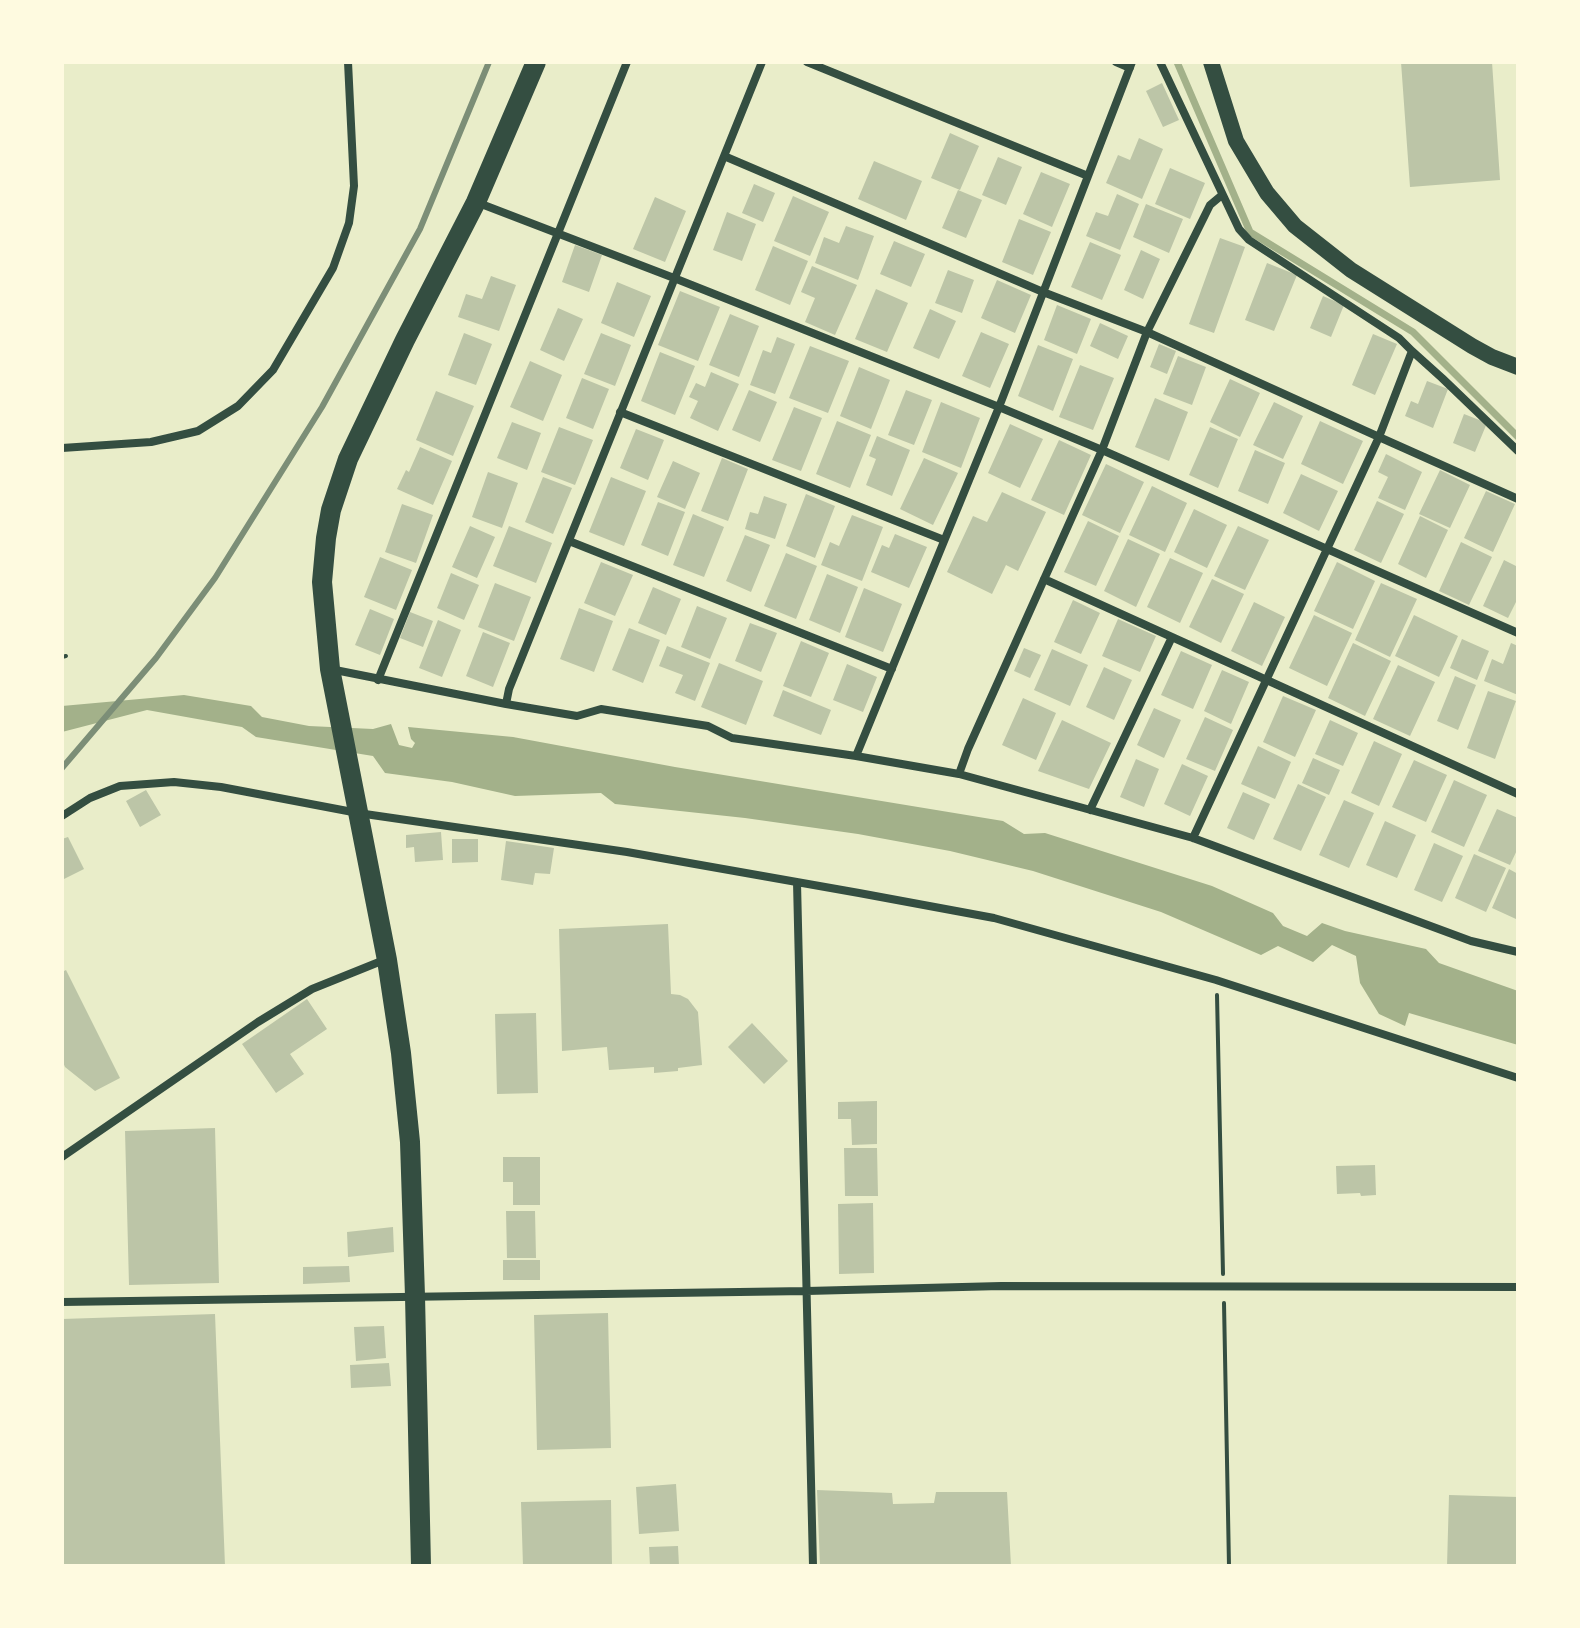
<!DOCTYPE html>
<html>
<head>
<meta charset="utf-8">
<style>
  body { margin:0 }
  #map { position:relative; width:1580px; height:1628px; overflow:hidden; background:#e9edc9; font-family:"Public Sans",sans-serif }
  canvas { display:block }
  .frame { position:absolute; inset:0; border:64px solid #fefae0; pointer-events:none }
</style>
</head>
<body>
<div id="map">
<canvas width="1580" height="1628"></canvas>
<div class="frame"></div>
</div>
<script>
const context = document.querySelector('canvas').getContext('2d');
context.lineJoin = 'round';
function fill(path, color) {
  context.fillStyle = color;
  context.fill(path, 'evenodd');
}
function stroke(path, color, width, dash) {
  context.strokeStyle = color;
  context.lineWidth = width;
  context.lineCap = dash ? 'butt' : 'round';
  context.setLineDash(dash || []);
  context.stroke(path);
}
const water = new Path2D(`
  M184,695L251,706L262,717L309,726L373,729L391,724L399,745L412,748L415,743L411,739L408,727L513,737L675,767L1003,821L1024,834L1045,833L1212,886L1273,913L1283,926L1307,936L1322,923L1345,931L1426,949L1439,963L1518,991V1045L1409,1013L1405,1026L1379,1014L1360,983L1356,956L1332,945L1313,962L1278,946L1261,955L1161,912L1033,871L950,851L858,834L745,818L615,804L601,793L515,796L452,782L385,773L373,756L256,737L242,727L147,710L62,732V706Z`);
const stream = new Path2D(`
  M1177,62L1250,232L1413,332L1518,437`);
const building = new Path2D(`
  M1401,62H1492L1500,180L1410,187Z
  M1162,83L1179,120L1163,127L1146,91Z
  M950,133L979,146L960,190L931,178Z
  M1139,138L1163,149L1142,199L1106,183L1118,155L1130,160Z
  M998,157L1022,167L1006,205L982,195Z
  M874,161L922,181L906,220L858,199Z
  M1170,168L1205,183L1190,219L1155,204Z
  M1041,172L1070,184L1052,227L1023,214Z
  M754,184L775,193L763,222L742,213Z
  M958,190L982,200L966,238L942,228Z
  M1117,194L1139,204L1120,250L1086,236L1096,212L1108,216Z
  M793,196L829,212L810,256L774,241Z
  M655,197L686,211L665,262L633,249Z
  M1146,204L1183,219L1169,253L1133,237Z
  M727,212L756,224L742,261L713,250Z
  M1019,219L1051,232L1033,275L1002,262Z
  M846,226L874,236L858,280L815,263L824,237L839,243Z
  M1220,238L1245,247L1214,333L1189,324Z
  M894,241L925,254L911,287L880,274Z
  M1090,242L1121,255L1102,300L1071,287Z
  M575,245L602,255L589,292L562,282Z
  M773,246L808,261L790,305L755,290Z
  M1141,250L1160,259L1143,299L1124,290Z
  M1267,263L1297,275L1274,331L1245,320Z
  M812,266L857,285L835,335L805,322L815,298L801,292Z
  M948,270L974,280L962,313L935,303Z
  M491,276L516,285L499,331L458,317L466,294L482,299Z
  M997,280L1031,295L1015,333L981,318Z
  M617,282L651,296L634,337L601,323Z
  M876,289L908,303L887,352L855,339Z
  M680,291L720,307L698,361L658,345Z
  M1323,296L1344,305L1331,337L1310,328Z
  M1057,305L1091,319L1077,354L1044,340Z
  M558,308L583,319L564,361L540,350Z
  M930,309L956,321L939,359L913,348Z
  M730,314L759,326L739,377L709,365Z
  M1100,323L1128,336L1118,359L1090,346Z
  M981,332L1009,344L990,388L962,376Z
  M464,333L492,344L476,385L448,375Z
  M601,333L631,345L615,386L584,374Z
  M1373,334L1397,344L1375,395L1352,385Z
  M777,337L795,344L775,394L750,385L763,350L771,353Z
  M1159,344L1176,351L1167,374L1150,367Z
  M1038,345L1073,359L1053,411L1018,396Z
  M810,346L849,361L828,413L789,398Z
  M660,352L695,366L675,415L641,401Z
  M1178,356L1206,367L1192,405L1163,394Z
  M530,361L562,375L543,421L510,407Z
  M1080,365L1114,378L1093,430L1059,417Z
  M859,367L890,380L871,429L840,416Z
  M711,372L739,384L718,431L690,418L698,401L689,397L696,383L705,387Z
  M582,378L609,389L593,429L566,418Z
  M1230,379L1260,393L1240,437L1210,422Z
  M1427,381L1448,389L1433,428L1405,416L1411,401L1418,404Z
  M749,390L777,402L760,442L732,430Z
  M906,390L932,400L914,445L888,435Z
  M436,391L474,406L453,456L416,440Z
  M1155,398L1188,412L1169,461L1135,447Z
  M941,402L980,418L961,468L922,452Z
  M1274,402L1303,416L1283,459L1253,445Z
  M794,407L822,418L801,471L772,460Z
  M1464,414L1487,423L1475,452L1453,443Z
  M837,421L871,435L850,488L816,474Z
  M1320,421L1363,441L1343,484L1301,464Z
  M512,422L541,433L527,470L497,458Z
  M1010,424L1043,439L1020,488L988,473Z
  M559,427L593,440L575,485L541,472Z
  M1210,427L1238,439L1218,488L1189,475Z
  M636,429L664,440L648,480L620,468Z
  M877,436L910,450L892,496L866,485L876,459L869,456Z
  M1059,440L1091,455L1064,515L1031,500Z
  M420,447L452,461L433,505L397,489L406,470L409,472Z
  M1255,450L1285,463L1268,504L1238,491Z
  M1386,454L1422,472L1405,510L1378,498L1388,477L1378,472Z
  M722,458L748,469L728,521L701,511Z
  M924,458L958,473L933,525L900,509Z
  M673,461L700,473L685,509L657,497Z
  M1106,464L1144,482L1120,533L1082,515Z
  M1440,470L1470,485L1450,528L1419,514Z
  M488,472L518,483L502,528L472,517Z
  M1301,474L1338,491L1319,531L1283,513Z
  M543,477L572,488L553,534L525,522Z
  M611,477L646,491L624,546L589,532Z
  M1152,486L1187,503L1165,552L1129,535Z
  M1486,491L1515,504L1493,552L1464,538Z
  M1002,492L1046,512L1018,571L1006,565L992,594L947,572L973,516L987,522Z
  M806,494L835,506L815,558L786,546Z
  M764,496L787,504L775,539L745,529L750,512L758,514Z
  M1377,501L1404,514L1381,563L1354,550Z
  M658,502L685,512L668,556L641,545Z
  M402,504L433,515L416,563L385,552Z
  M1194,509L1227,525L1207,568L1174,552Z
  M693,514L724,527L704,577L673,565Z
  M852,515L883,527L862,581L821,565L830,542L839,546Z
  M1420,516L1448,530L1426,578L1398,564Z
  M1088,521L1119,536L1096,586L1064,572Z
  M470,526L495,537L477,578L452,567Z
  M509,526L552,543L536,583L493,566Z
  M1238,526L1269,540L1245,590L1214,576Z
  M895,534L927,547L909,588L871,572L882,545L889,548Z
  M745,535L770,545L751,592L726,581Z
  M1128,539L1160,554L1136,607L1104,591Z
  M1461,542L1492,557L1469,605L1439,591Z
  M786,553L817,566L796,619L764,606Z
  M380,557L412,570L396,610L364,597Z
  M1170,558L1203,573L1180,623L1147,607Z
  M1504,560L1518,567V598L1508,618L1483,606Z
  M601,562L633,575L615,616L584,603Z
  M1337,562L1375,581L1353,629L1314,611Z
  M451,573L479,585L464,620L437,608Z
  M827,574L858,587L840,633L809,620Z
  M1212,579L1244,594L1221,643L1189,627Z
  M495,583L531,597L514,641L478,627Z
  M1381,583L1417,599L1390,657L1355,640Z
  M653,587L681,599L666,635L638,623Z
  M864,588L902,604L883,652L845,637Z
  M1073,600L1100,613L1081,654L1054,642Z
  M1254,602L1285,617L1262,666L1231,651Z
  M697,606L727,618L710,659L681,647Z
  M579,608L613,621L594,672L560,659Z
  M370,609L394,619L380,655L355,645Z
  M410,612L433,621L423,647L400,638Z
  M1314,615L1352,633L1327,686L1289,668Z
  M1414,615L1458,636L1439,677L1395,656Z
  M1118,619L1156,636L1140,672L1102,656Z
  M438,620L461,630L442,677L419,668Z
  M750,623L777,633L761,672L735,661Z
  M629,628L660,640L643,683L612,670Z
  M483,632L510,643L493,687L466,676Z
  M1462,639L1489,651L1477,680L1450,668Z
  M801,641L829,653L811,697L783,686Z
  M1353,643L1391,661L1365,716L1328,698Z
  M1511,643L1518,646V695L1484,681L1492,659L1503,664Z
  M667,646L710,663L695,701L675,693L683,675L659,666Z
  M1024,648L1041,655L1030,678L1014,671Z
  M1052,649L1088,665L1070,706L1034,690Z
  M1181,651L1212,665L1193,709L1161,695Z
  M719,663L763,681L746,725L701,707Z
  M847,664L877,677L863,712L833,700Z
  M1398,665L1435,682L1410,736L1373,719Z
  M1104,667L1132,680L1114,720L1086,707Z
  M1222,670L1249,682L1231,724L1204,711Z
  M1455,676L1476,685L1458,730L1437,721Z
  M783,690L831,710L821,735L773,716Z
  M1488,691L1516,701L1495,759L1467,748Z
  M1283,696L1316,710L1295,757L1263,742Z
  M1023,698L1056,713L1036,760L1002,745Z
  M1154,708L1181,720L1164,758L1137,745Z
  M1205,717L1233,730L1215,771L1186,759Z
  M1062,720L1111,743L1089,789L1038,771Z
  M1330,720L1358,733L1343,766L1315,754Z
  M1374,741L1402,754L1379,806L1351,793Z
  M1258,746L1291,762L1275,799L1241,784Z
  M1313,758L1340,770L1329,795L1302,783Z
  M1136,759L1159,769L1144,807L1120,797Z
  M1414,760L1447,775L1426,822L1392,807Z
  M1182,764L1208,776L1190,816L1164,804Z
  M1454,780L1487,795L1464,847L1431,832Z
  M1298,784L1326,797L1301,851L1273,839Z
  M146,790L161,815L140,827L126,801Z
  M1243,792L1270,804L1254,840L1227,828Z
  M1344,800L1374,813L1349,868L1319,855Z
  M1497,809L1518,818V848L1510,865L1478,851Z
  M1385,821L1416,835L1397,878L1366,865Z
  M441,832L443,860L415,862L414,847L406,848V835Z
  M68,837L84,869L62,880V839Z
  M452,839H478V862L452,863Z
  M506,841L554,848L550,874L535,873L533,885L501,880Z
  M1434,843L1463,856L1442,902L1414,890Z
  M1474,854L1506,868L1486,912L1455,898Z
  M1509,869L1518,874V914L1516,919L1492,908Z
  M668,924L671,994L680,995L688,999L698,1012L702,1065L678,1068V1071L654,1073V1067L609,1070L607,1047L562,1051L559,929Z
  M66,970L120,1078L95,1091L65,1067L62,1060V972Z
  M307,999L327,1029L290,1054L304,1074L276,1093L242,1044Z
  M536,1013L538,1093L497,1094L495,1014Z
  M752,1023L788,1061L764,1084L728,1047Z
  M877,1101V1144L852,1145L851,1119H838V1102Z
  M215,1128L219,1283L129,1285L125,1131Z
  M844,1148H877L878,1196H845Z
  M503,1157H540V1205H513V1182H503Z
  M1375,1165L1376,1195L1361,1196L1360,1193L1337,1194L1336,1166Z
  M873,1203L874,1273L839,1274L838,1204Z
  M506,1211H535L536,1258H507Z
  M393,1227L394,1252L348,1257L347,1232Z
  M503,1260H540V1280H503Z
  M349,1266L350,1282L303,1284V1267Z
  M608,1313L611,1448L537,1450L534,1315Z
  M215,1314L225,1566H62V1319Z
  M384,1326L386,1358L356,1361L354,1327Z
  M389,1363L391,1386L351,1388L350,1365Z
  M676,1484L679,1531L639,1534L636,1487Z
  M817,1490L892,1493L893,1504L934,1503L936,1492H1007L1011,1566H820Z
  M1449,1495L1518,1497V1566H1447Z
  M611,1500L612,1566H523L521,1502Z
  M678,1546L679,1566H650L649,1547Z`);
const path = new Path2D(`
  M62,657L66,656
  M1217,995L1223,1274
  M1224,1303L1229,1566`);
const minor = new Path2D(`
  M807,62L1088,176
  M1116,62L1130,68
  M1160,62L1239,229L1249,240L1399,338L1412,351
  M724,156L1043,292L1147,332L1102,450L968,749L959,774
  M1222,195L1210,205L1147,332L1379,437L1518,499
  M476,202L674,278L999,407L1102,450L1518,633
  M620,412L944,540
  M62,448L151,442L198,431L238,406L273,370L333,268L349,223L354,186L348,62
  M569,541L892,669
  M1044,579L1518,794
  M330,669L506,704L577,716L601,709L708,726L732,738L856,756L959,774L1193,838L1471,941L1518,952
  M378,680L627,62
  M506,704L509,689L762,62
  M856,756L999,407L1132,62
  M1090,810L1172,637
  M62,816L90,798L120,786L174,782L221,787L358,813L627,852L859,893L994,918L1216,980L1518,1078
  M1193,838L1379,437L1412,351L1442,378L1518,451
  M797,882L813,1566
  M62,1157L258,1022L312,989L384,960
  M62,1302L807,1291L1001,1286L1518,1287`);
const secondary = new Path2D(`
  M1211,62L1236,141L1267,193L1295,226L1351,270L1472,346L1492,357L1518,367`);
const primary = new Path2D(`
  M421,1566L415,1296L410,1142L401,1053L387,960L330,669L322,582L326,538L331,510L348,459L405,340L476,202L536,62`);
const rail = new Path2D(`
  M62,768L156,658L215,578L322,407L420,229L489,62`);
fill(water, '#a3b18a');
stroke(stream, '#a3b18a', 7);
fill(building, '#bcc5a7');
stroke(path, '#344e41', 4);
stroke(minor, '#344e41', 8);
stroke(secondary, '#344e41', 16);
stroke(primary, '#344e41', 20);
stroke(rail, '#7c8e77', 6);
</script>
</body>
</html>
